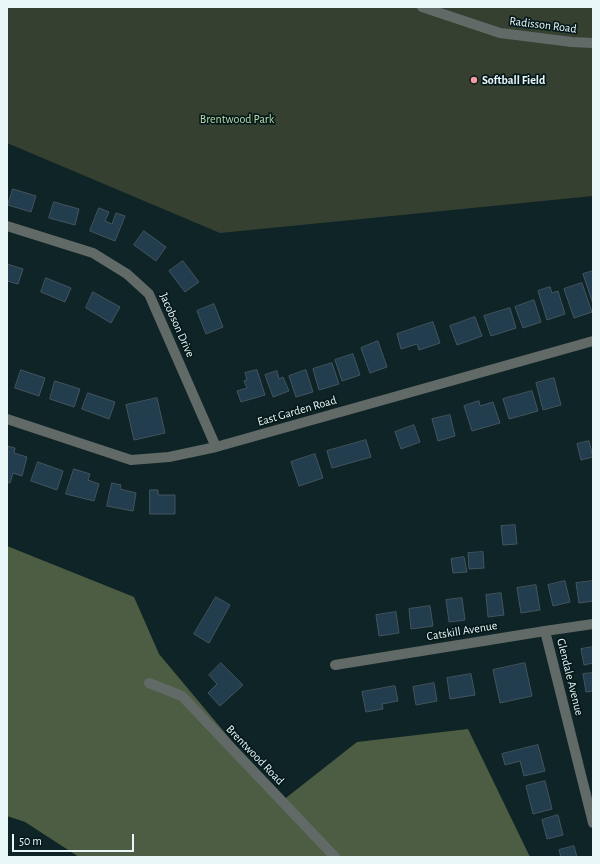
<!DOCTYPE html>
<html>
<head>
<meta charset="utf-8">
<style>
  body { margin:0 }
  #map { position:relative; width:600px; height:864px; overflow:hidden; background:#0f2426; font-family:"Alegreya Sans",sans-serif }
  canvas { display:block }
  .frame { position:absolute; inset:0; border:8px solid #eaf7f8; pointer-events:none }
  .scale { position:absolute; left:12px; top:834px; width:122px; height:18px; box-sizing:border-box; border:2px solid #eaf7f8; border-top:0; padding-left:5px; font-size:12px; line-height:14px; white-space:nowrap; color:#eaf7f8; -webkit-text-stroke:3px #061a1c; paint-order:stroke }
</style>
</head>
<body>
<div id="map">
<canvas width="600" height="864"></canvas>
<div class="frame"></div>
<div class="scale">50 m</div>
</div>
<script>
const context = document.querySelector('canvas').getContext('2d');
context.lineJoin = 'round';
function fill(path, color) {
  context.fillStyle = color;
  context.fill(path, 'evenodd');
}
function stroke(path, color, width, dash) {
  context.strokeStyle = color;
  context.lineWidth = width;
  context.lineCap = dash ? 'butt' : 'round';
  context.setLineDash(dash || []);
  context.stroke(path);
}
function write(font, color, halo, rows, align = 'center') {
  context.font = font + ' "Alegreya Sans",sans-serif';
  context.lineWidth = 3.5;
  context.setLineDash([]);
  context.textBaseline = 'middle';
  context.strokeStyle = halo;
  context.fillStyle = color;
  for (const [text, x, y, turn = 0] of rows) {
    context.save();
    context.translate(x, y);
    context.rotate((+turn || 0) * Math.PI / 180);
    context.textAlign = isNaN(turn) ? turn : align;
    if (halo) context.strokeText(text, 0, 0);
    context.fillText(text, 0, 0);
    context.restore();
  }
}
const green = new Path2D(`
  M7,7H593V196L220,233L7,143Z`);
const forest = new Path2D(`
  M7,546L134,597L159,654L282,801L357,742L468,729L530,857H79L25,822L7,816Z`);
const building = new Path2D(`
  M13,189L36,196L31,212L8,205Z
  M54,202L79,209L75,225L49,218Z
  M99,208L109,212L105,221L112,224L116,213L125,216L115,241L90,231Z
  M144,231L166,247L156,261L134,245Z
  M183,261L199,282L185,292L169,271Z
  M7,264L23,269L18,284L7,281Z
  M593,271V304L583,274Z
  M46,278L71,288L65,302L41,292Z
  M582,283L592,312L574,318L564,289Z
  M550,287L552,293L558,291L565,314L547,320L538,291Z
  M93,292L120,307L111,323L86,308Z
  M534,300L541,322L523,328L515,307Z
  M214,304L223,327L206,334L197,311Z
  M510,308L516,328L491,336L484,316Z
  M475,317L482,336L457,345L450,326Z
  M433,322L440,343L419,350L417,344L401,349L397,334Z
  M378,341L387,367L370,373L361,348Z
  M353,354L360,375L342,381L335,360Z
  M332,363L339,384L319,390L313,369Z
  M21,370L45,378L39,396L15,388Z
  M257,370L265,395L241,402L237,391L247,388L244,381L247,380L245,373Z
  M306,370L313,392L296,397L289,376Z
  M277,371L279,379L283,377L289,391L273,397L265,375Z
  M554,378L561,405L543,410L536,383Z
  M55,381L80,389L74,407L50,399Z
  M532,391L538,411L509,419L503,399Z
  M88,393L115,402L109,419L82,409Z
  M157,398L165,433L134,440L126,405Z
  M479,401L480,406L493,402L500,423L472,431L464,406Z
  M450,415L455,436L438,441L432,419Z
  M414,425L420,442L401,449L395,432Z
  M366,440L371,457L332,468L327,451Z
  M589,441L593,457L581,460L577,444Z
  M7,446L15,448L14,453L27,457L22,476L13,473L10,483L7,482Z
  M315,454L323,478L299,486L291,462Z
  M38,462L63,471L57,490L31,481Z
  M74,469L90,474L88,480L99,484L94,501L66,494Z
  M112,483L121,485L120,489L136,493L133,511L107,506Z
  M150,490H158V495H175V514H150Z
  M515,525L517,544L503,545L501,526Z
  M483,552L484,568L469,569L468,553Z
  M464,557L467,572L453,573L451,559Z
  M565,581L570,602L553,606L548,585Z
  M593,581V601L579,603L576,583Z
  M536,585L540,610L521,613L517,588Z
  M501,593L504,615L488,617L486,595Z
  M216,597L230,605L209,643L194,634Z
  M462,598L465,620L449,622L446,600Z
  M430,606L433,626L411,629L409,609Z
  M396,612L399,633L379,636L376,615Z
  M593,647V663L584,665L581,649Z
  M221,663L243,685L220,706L208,693L217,684L209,675Z
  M525,663L532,696L500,703L493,670Z
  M593,673V691L586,692L583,674Z
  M471,674L475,695L450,699L447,678Z
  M434,683L437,701L416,705L413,687Z
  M395,686L398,701L382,704L383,709L366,712L362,692Z
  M538,745L545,771L524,776L520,761L505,765L502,754Z
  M545,781L552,809L533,814L526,786Z
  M558,815L563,835L547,839L542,820Z
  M574,846L577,857H561L559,850Z`);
const minor = new Path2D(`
  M422,7L500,33L572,42L593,43
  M7,226L93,253L127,274L149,294L216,447
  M7,419L131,460L169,457L216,447L593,341
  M545,631L593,823
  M335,665L545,631L593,624
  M149,683L182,696L335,857`);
const markers = [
  [474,80,4,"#f49aa2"]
];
const streetNames = [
  ["Radisson Road",543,25,7],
  ["Jacobson Drive",177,325,66],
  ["East Garden Road",297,411,-16],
  ["Catskill Avenue",462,631,-9],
  ["Glendale Avenue",570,677,76],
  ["Brentwood Road",255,755,46]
];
const poiNames = [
  ["Softball Field",482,80]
];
const parkNames = [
  ["Brentwood Park",237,119]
];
fill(green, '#364030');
fill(forest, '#4d5d43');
fill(building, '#213d4e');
stroke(building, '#44545f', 1);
stroke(minor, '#626a67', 10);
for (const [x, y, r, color] of markers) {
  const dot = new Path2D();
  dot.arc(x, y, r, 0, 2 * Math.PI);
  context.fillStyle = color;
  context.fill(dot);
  stroke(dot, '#061a1c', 1.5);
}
write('12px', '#eaf7f8', '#061a1c', streetNames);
write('bold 12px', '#eaf7f8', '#061a1c', poiNames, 'left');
write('12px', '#bcdba9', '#061a1c', parkNames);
</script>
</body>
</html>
